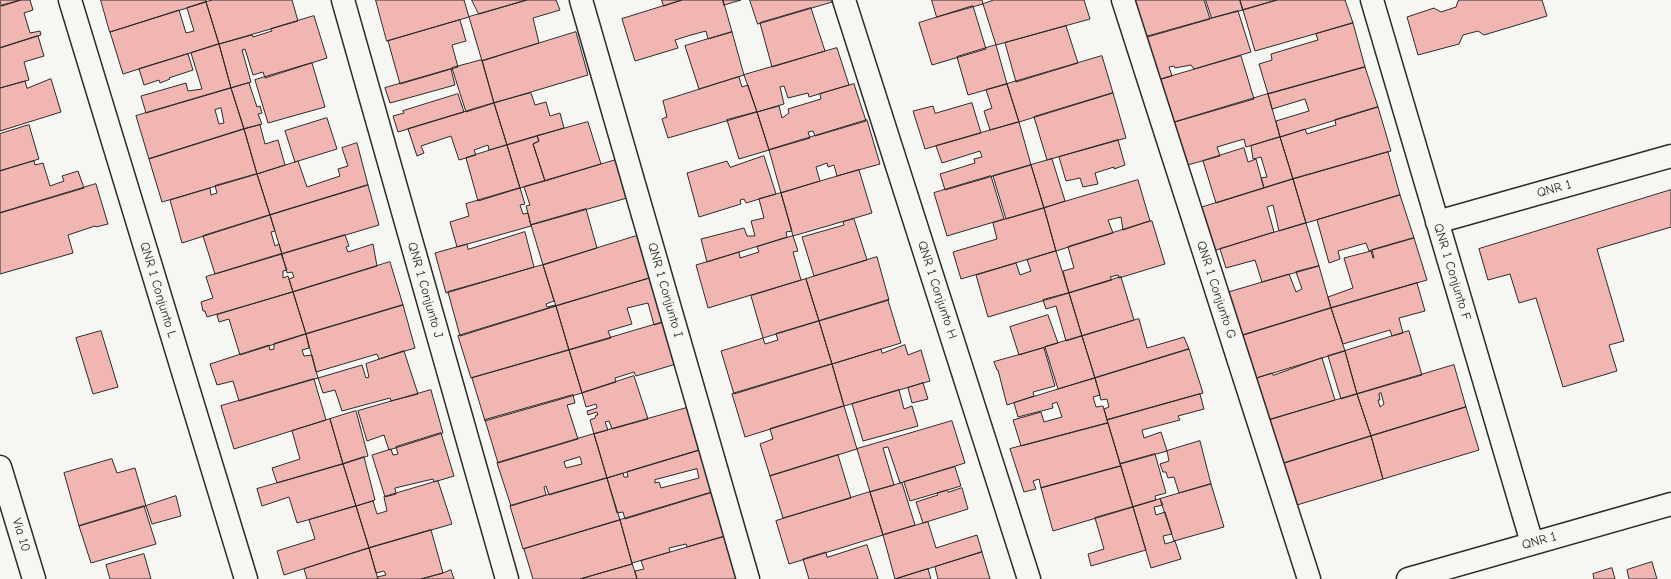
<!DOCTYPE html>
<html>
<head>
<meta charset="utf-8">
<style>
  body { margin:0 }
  canvas { display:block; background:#f6f6f2 }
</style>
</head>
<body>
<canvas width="1671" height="579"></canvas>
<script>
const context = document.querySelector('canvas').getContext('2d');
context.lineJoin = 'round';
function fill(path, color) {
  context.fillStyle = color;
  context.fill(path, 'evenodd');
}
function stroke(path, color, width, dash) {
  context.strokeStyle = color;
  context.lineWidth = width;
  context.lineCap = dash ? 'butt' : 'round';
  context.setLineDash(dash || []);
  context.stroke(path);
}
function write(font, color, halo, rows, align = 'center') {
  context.font = font + ' "Comic Neue",sans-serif';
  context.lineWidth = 3;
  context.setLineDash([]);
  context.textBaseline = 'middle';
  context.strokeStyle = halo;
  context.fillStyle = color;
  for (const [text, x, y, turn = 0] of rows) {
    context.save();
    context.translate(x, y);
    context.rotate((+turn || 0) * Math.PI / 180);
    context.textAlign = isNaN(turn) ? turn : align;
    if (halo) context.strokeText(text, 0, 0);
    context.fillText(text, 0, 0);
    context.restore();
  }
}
const building = new Path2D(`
  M0,0H21L2,6Z
  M21,0H30L33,10L24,13L30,33L40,31L41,35L0,48V6Z
  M101,0H206V2L110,32Z
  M213,0H292L298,21L219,44L206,2Z
  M376,0H464L469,17L387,41Z
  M472,0H527L479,14Z
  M527,0H556L560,10L533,18L539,43L482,61L469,17Z
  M662,0H682L664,6Z
  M682,0H723L732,32L708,39L706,31L691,35L675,40L678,48L635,61L622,19Z
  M723,0H741L724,5Z
  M750,0H832V2L758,24Z
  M932,0H982L983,4L937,17Z
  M994,0H1084L1090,19L996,45L983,4Z
  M1133,0H1204L1210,19L1144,38Z
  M1206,0H1240L1243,10L1212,18Z
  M1240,0H1277L1243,10Z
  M1277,0H1345L1353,23L1255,51L1243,10Z
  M1461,0H1542L1547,16L1484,35L1478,31L1463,35L1459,44L1418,55L1407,17L1434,8L1441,12L1456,7L1458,1Z
  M206,2L219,44L123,74L110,32L179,10L186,33L194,31L187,8Z
  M973,6L986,49L932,65L919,23Z
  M811,8L825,51L772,67L760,23Z
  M1238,11L1251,52L1194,69L1191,65L1175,68L1174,66L1169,67L1172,76L1155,81L1142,38Z
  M314,16L327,58L265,78L263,72L253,75L245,49L242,50L251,82L231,88L219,44L252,35L253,37L272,31L271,29Z
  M460,20L466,41L452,45L458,67L400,84L388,41Z
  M1353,23L1365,67L1268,94L1259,64L1272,60L1271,54L1318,40L1316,34Z
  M1066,26L1078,63L1016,82L1005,43Z
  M576,32L588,75L494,103L482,61Z
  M732,32L744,75L699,89L685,46Z
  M38,36L44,56L24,62L29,80L0,88V48Z
  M219,44L231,88L146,113L141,96L186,83L188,91L202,89L191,53Z
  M996,45L1007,84L968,95L957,57Z
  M837,48L849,85L809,97L808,93L788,98L784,86L780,87L784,104L757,112L744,75Z
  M188,54L193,70L169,78L170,79L160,83L159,80L144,85L139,69Z
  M1102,56L1113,93L1019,122L1007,84Z
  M1241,56L1254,99L1168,124L1155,81Z
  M482,60L494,103L466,112L452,68Z
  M312,63L325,107L268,123L255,80Z
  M1365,67L1378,107L1280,137L1276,121L1309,111L1305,99L1272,109L1268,94Z
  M451,69L455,85L390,103L385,88Z
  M739,77L742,87L748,85L757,112L668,138L662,119L667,117L663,101Z
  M51,79L61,112L0,131V88L25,81L27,88Z
  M249,83L257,107L260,106L262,113L258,114L262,124L244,129L231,88Z
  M854,84L866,121L815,136L813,131L808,132L810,138L769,150L757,112L779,106L782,118L789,113L788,109L821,99L820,94Z
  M1007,84L1019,122L990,130L984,111L992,108L986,90Z
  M231,88L244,129L149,159L136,116ZM221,108L224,123L219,124L215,110Z
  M531,93L535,105L546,102L550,116L560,113L564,128L507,145L494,103Z
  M1113,93L1126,138L1047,160L1034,117Z
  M458,94L464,112L398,132L393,116L404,113L403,111Z
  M1268,94L1280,137L1246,147L1244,139L1217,147L1220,156L1184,166L1172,123Z
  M494,103L507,145L489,150L488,145L474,150L476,155L459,160L451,136L421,146L424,153L417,156L408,129Z
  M972,103L981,133L925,149L913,111L933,106L935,113Z
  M1378,107L1391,151L1293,179L1280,137L1305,129L1307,134L1336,125L1335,120Z
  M757,112L769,150L739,159L727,120Z
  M327,118L337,149L295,162L285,131Z
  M867,120L880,164L837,176L834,165L828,167L827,163L816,167L820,181L781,193L769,150Z
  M588,122L601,164L545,181L533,144L539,141L537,136Z
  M1019,122L1031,165L945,190L940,174L975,163L974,159L982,157L980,151L942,163L936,146Z
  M29,125L39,159L0,171V134Z
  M260,125L265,144L278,140L285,165L257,174L244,129Z
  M244,129L257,174L162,202L149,159Z
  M537,136L539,141L533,144L545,181L520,188L507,145Z
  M1280,137L1293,179L1264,188L1261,178L1267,177L1261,157L1253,159L1251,146Z
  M1118,140L1125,165L1114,169V167L1095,173L1098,184L1083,187L1080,178L1066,181L1059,157Z
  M357,143L368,185L270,215L257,174L298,161L307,187L340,176L338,169L348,166L342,148Z
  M507,145L520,188L478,201L466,158Z
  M1244,148L1248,162L1256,159L1264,188L1216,203L1203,161Z
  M1388,152L1400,195L1306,223L1293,179Z
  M764,156L776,194L746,203L744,199L740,200L741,204L699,217L687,173L727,161L730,167Z
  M1052,159L1065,201L1044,208L1031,165Z
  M616,160L627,198L531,225L526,206L530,205L524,187Z
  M34,161L35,165L43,163L50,186L64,181L62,176L78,171L84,188L0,213V171Z
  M1031,165L1044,208L1006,219L993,176Z
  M859,170L872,213L793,236L781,193Z
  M257,174L270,215L182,243L170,200L210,188L211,195L217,193L215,186Z
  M991,176L1004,219L947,236L934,193Z
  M1293,179L1306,223L1279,231L1273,205L1267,207L1274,232L1213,251L1200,208Z
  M1138,180L1150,221L1123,230L1121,217L1108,220L1113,233L1056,251L1044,208Z
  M96,184L108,224L96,227L95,226L68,235L73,253L0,274V213Z
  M368,185L379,225L282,254L270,215Z
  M520,188L525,204L520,205L523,214L528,213L531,226L457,247L450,222L469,216L466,204Z
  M1671,190V227L1597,249L1624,341L1609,345L1617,371L1563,387L1536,298L1519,303L1510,274L1488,280L1479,249Z
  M781,193L792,231L786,232L787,237L707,262L701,239L744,228L747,236H755L751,221L764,218L759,199Z
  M1400,195L1414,238L1369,251L1366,243L1338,251L1340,259L1329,263L1317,220Z
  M1044,208L1056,251L961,279L953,252L997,239L993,223Z
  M586,209L597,248L543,265L531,225Z
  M270,215L275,231L271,232L275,246L279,244L282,254L215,274L203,236Z
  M854,219L867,260L814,276L802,237L844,225L843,222Z
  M1150,221H1152L1165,264L1119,278L1118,275L1110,277L1112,280L1069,293L1063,271L1074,268L1068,247Z
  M1306,223L1319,266L1262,282L1255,260L1226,268L1220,249Z
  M525,232L534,267L446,293L435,253L467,244L468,249Z
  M643,234L656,276L556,306L543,265Z
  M345,235L349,246L346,247L348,252L373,244L377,266L293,292L289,279L294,277L292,272L287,273L282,254Z
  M793,236L798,251L793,252L801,280L708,308L696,265L739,252L740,258L759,252L757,247Z
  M1414,238L1427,280L1331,308L1328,297L1353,288L1344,258L1371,251L1373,258H1374L1372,250Z
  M1056,251L1069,293L988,317L976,275L1016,263L1020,275L1031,271L1027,260Z
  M281,254L287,270L283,271V278L288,276L293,292L207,317L205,311H203L201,302L213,298L206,277Z
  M877,257L889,300L819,321L806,279Z
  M390,262L403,305L306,334L293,292Z
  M543,265L554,301L546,304L547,307L555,305L556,306L460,336L448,292Z
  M1319,266L1331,308L1237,337L1225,293L1289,274L1296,292L1302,289L1296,272Z
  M654,277L667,321L654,325L648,303L627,308L632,324L608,331L611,338L569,350L556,306Z
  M1121,277L1134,320L1082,336L1069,293Z
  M806,279L819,321L763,338L751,296Z
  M1417,283L1425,311L1399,318L1403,333L1392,336L1390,330L1343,344L1331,308Z
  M293,292L306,334L240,355L229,319L219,322L217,315Z
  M1069,293L1082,336L1066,341L1056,306L1046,309L1043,300Z
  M888,300L901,343L832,364L819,321Z
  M403,305L415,348L379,359L377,354L316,372L306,334Z
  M556,306L569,350L471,378L458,336Z
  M1331,308L1345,351L1250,380L1237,337Z
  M1048,315L1058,343L1019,355L1010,327Z
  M1139,319L1147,348L1184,337L1189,349L1095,378L1082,336Z
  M667,321L676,364L636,376L634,372L615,378L616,382L582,393L569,350Z
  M819,321L832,364L734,394L721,351L763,338L765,344L778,340L776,334Z
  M101,331L118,387L93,394L76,338Z
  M1409,331L1422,375L1357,394L1345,351Z
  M306,334L309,348L302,350L304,356L312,355L318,378L239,401L233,381L217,385L210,364L269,345L270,350L274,349V344Z
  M1082,336L1095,378L1058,389L1045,347Z
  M905,345L908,355L921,350L930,381L844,406L832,364L881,349L882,353Z
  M1044,348L1055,386L1033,392L1034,396L1007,405L998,370H997L994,362Z
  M1189,349L1203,393L1107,420L1104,409L1109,407L1107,399L1101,400L1095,378Z
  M569,350L582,393L485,421L472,378Z
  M404,351L418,394L391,401L390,398L342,411L335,390L323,393L318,378L362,365L366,378L369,377L366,364Z
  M1345,351L1357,394L1341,399L1328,356Z
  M1322,358L1335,400L1262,422L1250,380L1272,373L1273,375Z
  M832,364L844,406L745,437L732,394Z
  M1454,365L1466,407L1371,436L1357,394ZM1381,393L1384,404L1380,407L1378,400H1380L1379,394Z
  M634,376L648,419L612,429L609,421L605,422L608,430L594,434L590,420L595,418L596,415H598L597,412L588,415L587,411L597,408L596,404L586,407L582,393Z
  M1095,378L1100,395L1093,397L1096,407L1103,406L1108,423L1021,446L1013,420L1041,412L1044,422L1062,417L1057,402L1052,404L1053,408L1018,417L1014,403Z
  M314,379L326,420L234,449L221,406Z
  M923,383L928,399L912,403L908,388Z
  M431,390L443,433L389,450L384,435L367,441L358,411Z
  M899,390L904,409L912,406L918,426L863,441L852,404Z
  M1200,394L1204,409L1178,416L1180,420L1142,430L1144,438L1161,432L1167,451L1120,464L1107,420Z
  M1357,394L1371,436L1275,466L1262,422Z
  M573,395L575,403L567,405L578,439L498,463L485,420Z
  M844,406L857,449L770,476L760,444L773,439L770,429Z
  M690,407L700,450L607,478L594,434Z
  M1466,407L1479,450L1383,479L1371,436Z
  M356,411L368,456L343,464L330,419Z
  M330,419L343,464L277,483L272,468L300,459L292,431Z
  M952,421L965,463L900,483L888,447L883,448L894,485L870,492L857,449Z
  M1108,423L1121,466L1041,488L1039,479L1033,481L1036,489L1024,492L1010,449Z
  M441,433L454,476L434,482L433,479L395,488L396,494L385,497L372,455L391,449L393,455L398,454L396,447Z
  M594,434L607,478L549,495L546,486L544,487L546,495L511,506L497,463ZM580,457L582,464L566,468L564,462Z
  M1371,436L1383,479L1287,508L1275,466Z
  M1200,441L1211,484L1179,493L1174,477L1168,478L1166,472H1163L1160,464L1169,461L1167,451Z
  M700,450L713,492L625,519L623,512L617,513L607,478L623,473L624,477H628L627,472ZM697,469L699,478L661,488L659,482L655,483V480Z
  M1155,454L1166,493L1155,496L1156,500L1133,507L1120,464Z
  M838,455L851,498L783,518L770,476Z
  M364,457L375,500L356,506L343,464Z
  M112,459L117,473L135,468L146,506L79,526L64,473Z
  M343,464L356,506L297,523L289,497L262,506L257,489Z
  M1121,466L1133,507L1053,531L1041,488Z
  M955,467L961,486L910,501L904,482Z
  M607,478L620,520L523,549L510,506Z
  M438,481L452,524L369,548L356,506L373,501L377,514L387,511L384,497Z
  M902,483L915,525L883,535L870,492Z
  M1211,484L1224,527L1174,541L1160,499Z
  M962,488L968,509L923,523L916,502L938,495L937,493L947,490L948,492Z
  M713,492L726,536L687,547L686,544L669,548L670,552L632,563L620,520Z
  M870,492L883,535L789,564L776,521Z
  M176,496L181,516L152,524L146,506Z
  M1160,499L1163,505L1154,507L1156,515L1165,512L1172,534L1163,536L1165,544L1175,541L1181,559L1151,568L1133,507Z
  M144,506L156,544L91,563L79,526Z
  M356,506L369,548L284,575L277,551L315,539L309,520Z
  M1133,507L1146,550L1091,566L1088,554L1104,549L1095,518Z
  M620,520L632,564L580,579H533L524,549Z
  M928,522L936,548L977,535L982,552L895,579L883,535Z
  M431,530L443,573L421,579H378L377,577L386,575L384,571L376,573L369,548Z
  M726,536L739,578L734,579H637L635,571L644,569L641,561Z
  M867,545L878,579H809L803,559L826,552L827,557Z
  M369,548L378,579H307L304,569Z
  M982,552L990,579H938L935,567Z
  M144,554L151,579H110L106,565Z
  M1652,562L1657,579H1629L1627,570Z
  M632,563L637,579H580L632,564Z
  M1612,568L1615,579H1594L1593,574Z
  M928,569L931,579H895Z
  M451,570L454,579H421L443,573Z`);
const minor = new Path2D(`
  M70,0L246,579
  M343,0L507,579
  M581,0L748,579
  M844,0L1029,579
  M1123,0L1309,579
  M1372,0L1532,543
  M1437,222L1671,156
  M1408,579L1671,504`);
const major = new Path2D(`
  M0,467L34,579`);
const streetNames = [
  ["QNR 1",1554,189,-16],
  ["QNR 1 Conjunto F",1452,272,73],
  ["QNR 1 Conjunto L",158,290,73],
  ["QNR 1 Conjunto J",425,290,74],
  ["QNR 1 Conjunto I",665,290,74],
  ["QNR 1 Conjunto H",937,290,72],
  ["QNR 1 Conjunto G",1216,290,72],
  ["Via 10",21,535,73],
  ["QNR 1",1539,541,-16]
];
fill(building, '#f2b6b2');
stroke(building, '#2b2b2b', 1);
stroke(minor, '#2b2b2b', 25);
stroke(major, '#2b2b2b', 25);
stroke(minor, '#f6f6f2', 22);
stroke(major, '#f6f6f2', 22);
write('13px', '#2b2b2b', '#f6f6f2', streetNames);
</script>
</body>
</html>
